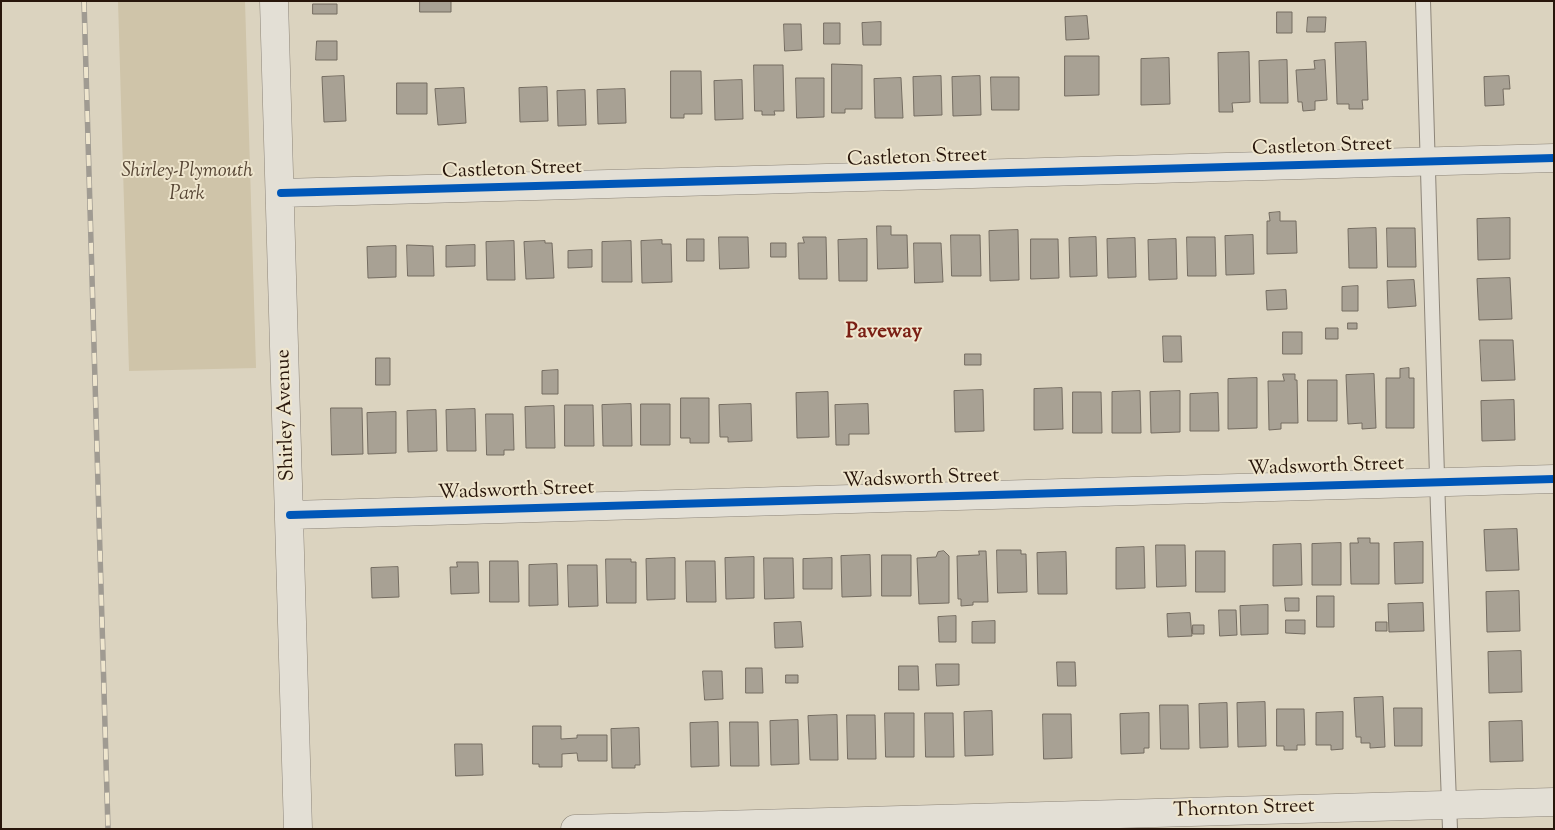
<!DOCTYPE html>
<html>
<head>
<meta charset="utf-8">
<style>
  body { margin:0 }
  #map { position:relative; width:1555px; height:830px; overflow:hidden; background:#dbd3bf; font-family:"Sorts Mill Goudy",serif }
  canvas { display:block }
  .frame { position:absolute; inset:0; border:2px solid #28160b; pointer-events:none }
</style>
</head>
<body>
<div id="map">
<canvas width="1555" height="830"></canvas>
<div class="frame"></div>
</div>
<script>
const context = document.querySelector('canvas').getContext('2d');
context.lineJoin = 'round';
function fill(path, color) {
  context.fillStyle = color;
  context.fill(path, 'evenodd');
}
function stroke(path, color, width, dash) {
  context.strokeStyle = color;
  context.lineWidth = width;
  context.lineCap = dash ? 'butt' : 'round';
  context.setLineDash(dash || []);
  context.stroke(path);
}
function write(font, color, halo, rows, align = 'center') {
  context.font = font + ' "Sorts Mill Goudy",serif';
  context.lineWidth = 4;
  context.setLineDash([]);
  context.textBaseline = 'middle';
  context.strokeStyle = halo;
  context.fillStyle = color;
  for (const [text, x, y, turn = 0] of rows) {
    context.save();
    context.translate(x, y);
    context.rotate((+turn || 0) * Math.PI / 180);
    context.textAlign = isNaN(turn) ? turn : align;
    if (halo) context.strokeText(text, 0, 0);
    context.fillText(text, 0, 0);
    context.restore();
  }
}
const green = new Path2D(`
  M118,1H245L256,368L129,371Z`);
const building = new Path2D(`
  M420,1H451V12H420Z
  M313,4H337V14H313Z
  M1277,12H1292V33H1277Z
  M1087,16L1089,39L1066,40L1065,17Z
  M1308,17H1326L1325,32H1307Z
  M881,22V45H863L862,23Z
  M824,23H840V44H824Z
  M784,24H801L802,50L785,51Z
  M317,41H337V60H316Z
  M1366,42L1368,100H1362L1363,109H1349V104H1337L1335,43Z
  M1249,52L1250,102L1232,103L1233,112H1219L1218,53Z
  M1065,56H1099V95L1065,96Z
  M1169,58L1170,104L1141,105V59Z
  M1287,60L1288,103H1260L1259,61Z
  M1325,60L1327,100L1315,101V110L1303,111L1302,102H1298L1296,70L1315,69L1314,61Z
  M832,64L862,65V109H845V113H832Z
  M754,65H783L784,111H774L775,115H762V111H755Z
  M671,71H701L702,114H684V118H671Z
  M344,76L346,121L324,122L322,77Z
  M941,76L942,115L914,116L913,77Z
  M980,76L981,115L953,116L952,77Z
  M1509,76L1510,89H1503L1504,105L1485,106L1484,77Z
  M991,77H1019V110H992Z
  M796,78H824V117L797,118Z
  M901,78L903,118H875L874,79Z
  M742,80L743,119L715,120L714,81Z
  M397,83H427V114H397Z
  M547,87L548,121L520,122L519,88Z
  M464,88L466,123L438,125L435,89Z
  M625,89L626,123L598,124L597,90Z
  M585,90L586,125L558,126L557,91Z
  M1280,212V221H1296L1297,253L1267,254V221H1270L1269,213Z
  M1510,218V259L1478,260L1477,219Z
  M877,226H891V235H907L908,268L878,269Z
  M1376,228L1377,268H1349L1348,229Z
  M1387,228H1415L1416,267H1388Z
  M1018,230L1019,280L990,281L989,231Z
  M951,235H980L981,276H952Z
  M1253,235L1254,274L1226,275L1225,236Z
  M719,237H748L749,268L720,269Z
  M803,237H826L827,279H799L798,243H804Z
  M1096,237L1097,276L1070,277L1069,238Z
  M1187,237H1215L1216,276H1188Z
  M1135,238L1136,277L1108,278L1107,239Z
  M687,239H704V261H687Z
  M867,239V281H839L838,240Z
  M1031,239H1058L1059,278L1031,279Z
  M1176,239L1177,279L1149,280L1148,240Z
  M662,240V244H671L672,282L642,283L641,241Z
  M514,241L515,280H487L486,242Z
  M545,241V243H552L554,278L526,279L524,242Z
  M631,241L632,282H602V242Z
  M771,243H786V257H771Z
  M914,243H941L943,282L915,283Z
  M407,245L433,246L434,276H408Z
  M475,245V266L446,267V246Z
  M396,246V277L368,278L367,247Z
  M592,250V267L568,268V251Z
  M1510,278L1512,319L1479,320L1477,279Z
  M1414,280L1416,306L1388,308L1387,281Z
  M1358,286V311H1342V287Z
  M1286,290L1287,309L1267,310L1266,291Z
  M1348,323H1357V329H1348Z
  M1326,328H1338V339H1326Z
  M1283,332H1302V354H1283Z
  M1163,336H1181L1182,362H1164Z
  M1480,340H1513L1515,380L1482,381Z
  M965,354H981V365H965Z
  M376,358H390V385H376Z
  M1409,368V378H1414V428H1386V378H1400V369Z
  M558,370V394H542V371Z
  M1283,374H1295V380H1297L1298,423H1281V429L1269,430L1268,381H1284Z
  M1374,374L1376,428L1362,429V423L1348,424L1346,375Z
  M1257,378V428L1228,429V379Z
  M1308,380H1337V421H1308Z
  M1062,388L1063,429L1034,430V389Z
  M983,390L984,431L955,432L954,391Z
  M1140,391L1141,433H1112V392Z
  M1180,391V432L1151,433L1150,392Z
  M828,392L829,437L797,438L796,393Z
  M1073,392H1101L1102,433H1073Z
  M1218,393L1219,431H1190V394Z
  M681,398H709V443H690V438H681Z
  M1514,400L1515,440L1482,441L1481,401Z
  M631,404L632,446H603L602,405Z
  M641,404H670V445H641Z
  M751,404L752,441L728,442V437H720L719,405Z
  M868,404L869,434H849V445H836L835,405Z
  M565,405H593L594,446H565Z
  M554,406L555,448H526L525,407Z
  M331,408H362L363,454L332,455Z
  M475,409L476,451H447L446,410Z
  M436,410L437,451L408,452L407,411Z
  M396,412V453L368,454L367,413Z
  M486,414H513L514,450H504V455H487Z
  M1517,529L1519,570L1486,571L1484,530Z
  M1358,538H1370V543H1379V584H1351L1350,543H1358Z
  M1423,542V583L1395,584L1394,543Z
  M1341,543V585H1312V544Z
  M1301,544L1302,585L1273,586V545Z
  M1156,545H1185L1186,586L1157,587Z
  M1144,547L1145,588L1116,589V548Z
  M997,550H1021V554H1026L1027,592L998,593Z
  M944,551L949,556V603L919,604L917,558L936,557L938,552Z
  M979,551H986L988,602H973V605L961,606V599H958L957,556L979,555Z
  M1196,551H1225V592H1196Z
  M1066,552L1067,594H1038L1037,553Z
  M870,555L871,596L842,597L841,556Z
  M882,555H911V596H882Z
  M754,557V598L726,599L725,558Z
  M675,558V599L647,600L646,559Z
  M764,558H793L794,598L765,599Z
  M832,558V589H803V559Z
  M606,559H631V562H636V603H607Z
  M490,561H518L519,602H490Z
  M686,561H715L716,602H687Z
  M457,562H478L479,593L451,594L450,567H457Z
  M557,564L558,605L529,606V565Z
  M568,565H597L598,606L569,607Z
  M398,567L399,597L372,598L371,568Z
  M1519,591L1520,631L1487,632L1486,592Z
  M1317,596H1334V627H1317Z
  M1285,598H1299V611H1286Z
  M1423,603L1424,631L1389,632L1388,604Z
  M1268,605V634L1241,635L1240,606Z
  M1219,610H1236L1237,635L1220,636Z
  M1190,613L1192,636L1168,637L1167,614Z
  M956,616V642H939L938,617Z
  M1286,620H1305V634L1286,633Z
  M995,621V643H972V622Z
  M801,622L803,647L775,648L774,623Z
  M1376,622H1387V631H1376Z
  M1193,625H1204V634H1193Z
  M1521,651L1522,692L1489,693L1488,652Z
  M1057,662H1075L1076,686H1058Z
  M936,664H959V685L937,686Z
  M899,666H918L919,690H899Z
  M746,668H762L763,693H746Z
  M703,671H722L723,699L705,700Z
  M786,675H798V683H786Z
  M1383,697L1385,747L1370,748V743H1361V737H1356L1354,698Z
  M1265,702L1266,746L1238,747L1237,703Z
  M1227,703L1228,747L1200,748L1199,704Z
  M1160,705H1188L1189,749H1161Z
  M1394,708H1422V746H1395Z
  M1277,709H1304L1305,745H1297V750H1284V746H1277Z
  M992,711L993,755L965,756L964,712Z
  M1343,712V749L1331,750V745H1316V713Z
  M885,713H914V757H886Z
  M925,713H953L954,757H926Z
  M1149,713V748H1144V753L1121,754L1120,714Z
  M1043,714H1071L1072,758L1044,759Z
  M837,715L838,760H810L808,716Z
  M847,715H875L876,759H848Z
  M798,720L799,764L771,765L770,721Z
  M1522,721L1523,761L1490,762L1489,722Z
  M718,722L719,766L691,767L690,723Z
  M730,722H758L759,766H731Z
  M533,726H561V739L577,738V735H607V761H578L577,753L562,754V767H539V764H533Z
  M639,728L640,765H635V768H612L611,729Z
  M455,744H482L483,775L456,776Z`);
const lane = new Path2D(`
  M1423,1L1438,510L1450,829`);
const street = new Path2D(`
  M274,1L298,829
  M281,193L1554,158
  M290,515L1554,479
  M575,829L1554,802`);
const rail = new Path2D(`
  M84,1L108,829`);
const cycleway = new Path2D(`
  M281,193L1554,158
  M290,515L1554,479`);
const streetNames = [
  ["Castleton Street",1322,148,-2],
  ["Castleton Street",917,159,-2],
  ["Castleton Street",512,171,-2],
  ["Shirley Avenue",287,415,-92],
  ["Wadsworth Street",1326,468,-2],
  ["Wadsworth Street",921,480,-2],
  ["Wadsworth Street",516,492,-2],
  ["Thornton Street",1244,810,-2]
];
const parkNames = [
  ["Shirley-Plymouth",187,173],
  ["Park",187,196]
];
const neighbourhoodNames = [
  ["Paveway",884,333]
];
fill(green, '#cfc4a9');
fill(building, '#a8a194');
stroke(building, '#746c61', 1);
stroke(lane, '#8d8579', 16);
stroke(street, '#8d8579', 29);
stroke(lane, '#e3dfd5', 14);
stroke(street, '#e3dfd5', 28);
stroke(rail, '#a09b92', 5.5);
stroke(rail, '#efe6ce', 4, [11]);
stroke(cycleway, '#0057b8', 8);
write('20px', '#28160b', '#efe6ce', streetNames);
write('italic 20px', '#574635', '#efe6ce', parkNames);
write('bold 21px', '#7a1f14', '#efe6ce', neighbourhoodNames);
</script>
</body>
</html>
